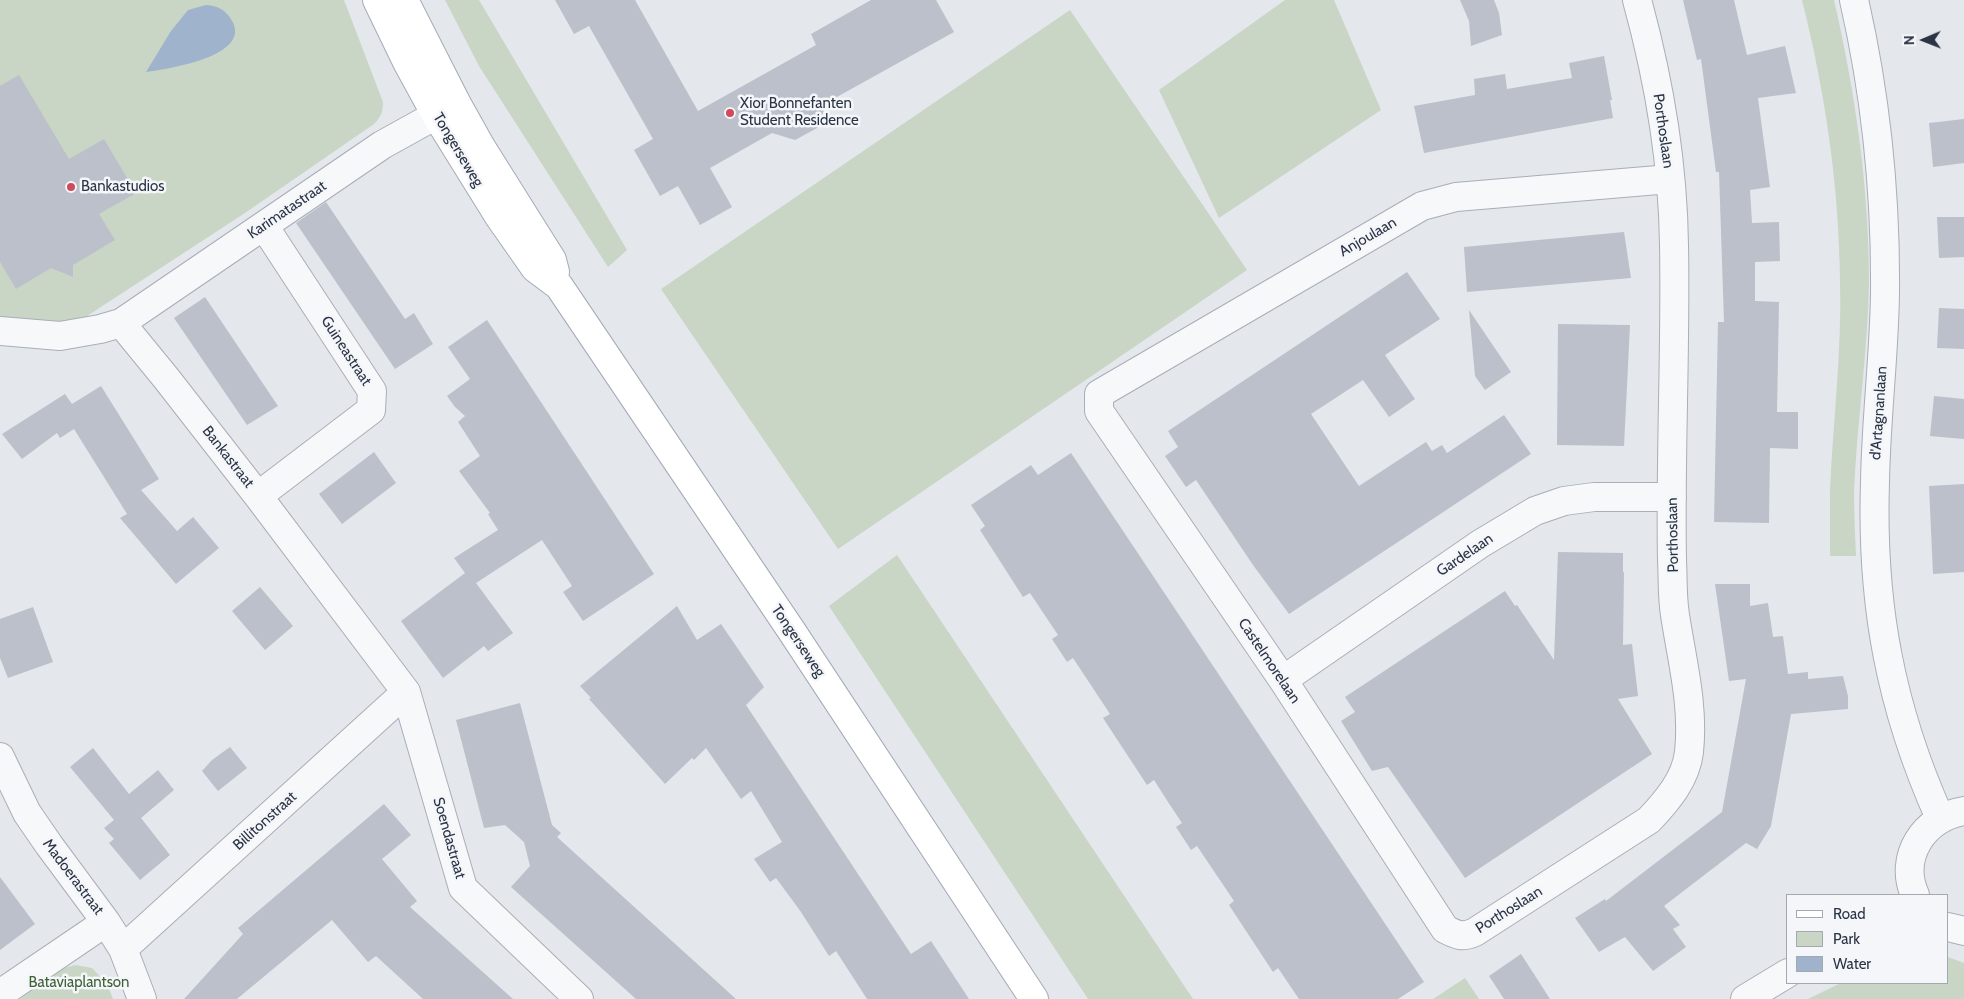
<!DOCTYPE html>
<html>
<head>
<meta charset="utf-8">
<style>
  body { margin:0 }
  #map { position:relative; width:1964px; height:999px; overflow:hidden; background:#e4e7ec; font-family:Cabin,sans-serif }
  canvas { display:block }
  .legend { position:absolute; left:1786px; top:894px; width:162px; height:90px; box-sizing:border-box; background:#f4f6f9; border:1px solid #a4a8b1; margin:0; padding:6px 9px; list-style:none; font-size:15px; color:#2b3445 }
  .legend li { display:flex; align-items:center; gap:10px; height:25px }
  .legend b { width:25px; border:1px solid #a4a8b1 }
  .north { position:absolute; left:1899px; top:15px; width:50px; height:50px; -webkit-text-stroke:4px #f4f6f9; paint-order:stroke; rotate:269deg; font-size:14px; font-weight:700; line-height:20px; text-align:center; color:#2b3445 }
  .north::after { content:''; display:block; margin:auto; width:18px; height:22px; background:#2b3445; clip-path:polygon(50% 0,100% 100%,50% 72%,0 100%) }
</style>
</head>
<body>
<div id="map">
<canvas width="1964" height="999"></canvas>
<ul class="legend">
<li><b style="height:6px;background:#fff"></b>Road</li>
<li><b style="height:14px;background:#c9d6c5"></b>Park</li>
<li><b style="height:14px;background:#9fb4cc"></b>Water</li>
</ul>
<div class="north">N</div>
</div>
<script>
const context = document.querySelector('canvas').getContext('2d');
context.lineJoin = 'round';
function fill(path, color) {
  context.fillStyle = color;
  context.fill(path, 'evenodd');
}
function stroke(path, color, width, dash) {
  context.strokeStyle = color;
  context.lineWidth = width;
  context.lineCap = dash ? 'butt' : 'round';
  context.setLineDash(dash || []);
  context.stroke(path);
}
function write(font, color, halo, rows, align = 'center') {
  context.font = font + ' Cabin,sans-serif';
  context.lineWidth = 5;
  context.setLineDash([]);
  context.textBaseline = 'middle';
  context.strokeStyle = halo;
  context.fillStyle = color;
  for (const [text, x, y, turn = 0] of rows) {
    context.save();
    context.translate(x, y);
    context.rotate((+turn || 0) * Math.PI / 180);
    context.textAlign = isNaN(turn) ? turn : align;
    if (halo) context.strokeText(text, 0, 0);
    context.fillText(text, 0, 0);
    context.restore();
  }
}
const green = new Path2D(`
  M0,0H344L383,102C383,112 381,117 374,124L245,213L84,318L67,323L0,319Z
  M445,0H479L627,250L608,267L479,66Z
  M1285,0H1334L1381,110L1219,218L1159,90Z
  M1802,0H1834C1855,91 1869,187 1869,281C1868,351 1857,421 1854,492C1854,513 1855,534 1856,556H1830C1830,534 1830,513 1830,491C1833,421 1842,351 1840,280C1839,185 1825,92 1802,0Z
  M1070,10L1247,270L838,549L661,289Z
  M897,555L1193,999H1088L829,606Z
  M1948,957L1964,963V999H1808L1841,983H1948Z
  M76,965L92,968L107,984L113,999H20L60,969Z
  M1465,978L1479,999H1433Z`);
const water = new Path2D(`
  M206,5C218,6 224,9 231,19C255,56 167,69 146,72L171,31L188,10Z`);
const building = new Path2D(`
  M555,0H635L698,111L816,45L811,34L871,0H936L954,32L826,103L819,127L795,140L772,133L710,168L732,207L700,225L678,186L660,196L634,150L653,139L589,26L574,34Z
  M1460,0H1494L1499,13L1502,35L1471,46L1469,21Z
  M1683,0H1734L1747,55L1785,46L1796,93L1758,98L1770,187L1750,190L1752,223L1779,222L1780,261L1755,262V301L1779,302L1777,412H1798V449L1770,448L1769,523L1714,522L1718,322H1724L1719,172H1716L1701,59L1697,60Z
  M1604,56L1612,100H1610L1613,118L1424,153L1414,106L1475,95L1474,79L1505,74L1507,89L1572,78L1569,63Z
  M19,75L69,159L104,139L136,193L99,214L115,240L73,265V277L51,268L16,289L0,262V86Z
  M1964,119V163L1933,167L1929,123Z
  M326,202L405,319L414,313L433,344L395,369L296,223Z
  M1937,217H1964V257L1939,258Z
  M1624,232L1631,278L1467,292L1464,247Z
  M1407,272L1440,319L1385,355L1415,399L1389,417L1363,380L1311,414L1359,486L1426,442L1432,451L1442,445L1447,453L1504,415L1531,454L1289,614L1253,565L1196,480L1186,487L1165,456L1178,447L1168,431Z
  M205,297L278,406L247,425L174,318Z
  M1939,308L1964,309V349L1937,348Z
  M1469,310L1511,372L1485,390L1475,376Z
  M487,320L654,574L583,621L563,592L572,586L542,540L476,583L513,633L488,651L484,646L443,678L401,621L465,573L454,558L498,530L488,514L490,513L459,471L480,456L458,422L465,416L455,407L447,396L470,379L448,347Z
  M1558,324L1630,325L1624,446L1557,445Z
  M101,386L159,479L141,490L177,531L193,517L219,548L176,584L120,518L127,514L74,429L60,438L57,433L22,459L2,434L65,394L72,404Z
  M1934,396L1964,399V439L1930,436Z
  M374,452L396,483L342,524L319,494Z
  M1071,453L1424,982L1398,999H1299L1278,968L1273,972L1229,905L1234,901L1197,846L1191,850L1176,827L1182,823L1168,802L1154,780L1147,785L1103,718L1110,714L1073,658L1067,662L1052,639L1058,635L1030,593L1023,597L980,530L985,526L971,505L1031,465L1038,475Z
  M1964,484V572L1933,574L1929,486Z
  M1558,552L1623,553V572H1624L1623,645L1632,644L1638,696L1618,699L1652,754L1465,878L1388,767L1372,771L1341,721L1355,712L1345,697L1505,591L1515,606L1517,605L1554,660Z
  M1715,584H1750V606L1768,603L1773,637L1783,636L1788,674L1808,672V679L1843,676L1848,696V709L1791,714L1771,826L1757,849L1746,843L1664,906L1680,925L1673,929L1686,947L1653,971L1625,937L1599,952L1575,918L1605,899L1606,901L1722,812L1746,679L1729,681Z
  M260,587L293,626L265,650L232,611Z
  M677,606L697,640L721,624L764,687L746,705L911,954L931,941L969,999H867L836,951L829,956L801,912L776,878L770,882L754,859L782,842L751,791L741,799L706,748L694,760L692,758L665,784L589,699L591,698L580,686Z
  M33,607L53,662L8,678L0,658V619Z
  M520,703L552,825L561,833L557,837L736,999H636L511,887L530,866L524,842L505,825L484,828L456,720Z
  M230,747L247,768L218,791L202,771L212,760Z
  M93,748L129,794L158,770L174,790L141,818L170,855L140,880L109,843L114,839L104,828L114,820L70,767Z
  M384,804L411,835L382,859L417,901L410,907L513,999H423L376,956L368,962L332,920L237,999H184L243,934L238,928Z
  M0,877L35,924L0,950Z
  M1521,954L1550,999H1504L1489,976Z`);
const minor = new Path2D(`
  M1637,0C1659,80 1673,162 1674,245C1676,350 1670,455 1672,560C1673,578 1672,597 1675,615C1682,661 1694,705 1689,752C1686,779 1667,801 1649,820L1475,932C1462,938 1457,935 1445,929L1283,680L1099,411V394L1422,206L1456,197L1670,179
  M1854,0C1876,96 1886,195 1885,294C1884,357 1876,419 1875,482C1871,603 1890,707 1940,818
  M121,323L382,145L456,104
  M0,331L60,336L100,329L121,323L166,378L258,496L406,692L463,888L579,999
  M258,496L371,410L372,391L264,226
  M1283,680L1480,544L1535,511L1564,501L1594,497H1672
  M0,757L27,813L49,845L106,922L123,949L142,999
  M123,949L406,692
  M0,994L106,922`);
const tertiary = new Path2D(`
  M1915,895C1898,857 1924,817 1964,811
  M1948,927L1964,931
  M1745,999L1788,973`);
const primary = new Path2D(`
  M377,0L407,62L436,115L500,218L535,268L559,286L791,630L1034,999
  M404,0L457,104L481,147L552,260L555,272`);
const markers = [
  [730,113,5,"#d1495b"],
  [71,187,5,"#d1495b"]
];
const poiNames = [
  ["Xior Bonnefanten",740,104],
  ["Student Residence",740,121],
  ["Bankastudios",81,187]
];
const streetNames = [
  ["Porthoslaan",1663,131,82],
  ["Tongerseweg",458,150,59],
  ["Karimatastraat",287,210,-34],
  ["Anjoulaan",1368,237,-30],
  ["Guineastraat",346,351,57],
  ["d'Artagnanlaan",1879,413,-86],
  ["Bankastraat",228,457,52],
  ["Porthoslaan",1673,535,-91],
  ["Gardelaan",1465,555,-34],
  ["Tongerseweg",798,641,56],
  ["Castelmorelaan",1269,661,56],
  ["Billitonstraat",265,821,-42],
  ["Soendastraat",449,838,74],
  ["Madoerastraat",73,877,53],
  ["Porthoslaan",1509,910,-32]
];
const parkNames = [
  ["Bataviaplantson",79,983]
];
fill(green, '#c9d6c5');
fill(water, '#9fb4cc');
fill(building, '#bbc0ca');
stroke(minor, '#a9aeb7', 30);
stroke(tertiary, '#a9aeb7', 30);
stroke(primary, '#a3abb8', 30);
stroke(minor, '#f7f8fa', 28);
stroke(tertiary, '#f7f8fa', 28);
stroke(primary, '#fff', 28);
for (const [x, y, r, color] of markers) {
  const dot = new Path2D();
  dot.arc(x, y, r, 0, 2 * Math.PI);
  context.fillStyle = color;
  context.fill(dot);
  stroke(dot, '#f4f6f9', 2);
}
write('15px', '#2b3445', '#f4f6f9', poiNames, 'left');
write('15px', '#2b3445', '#f4f6f9', streetNames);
write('15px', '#3f6138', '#f4f6f9', parkNames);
</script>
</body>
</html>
